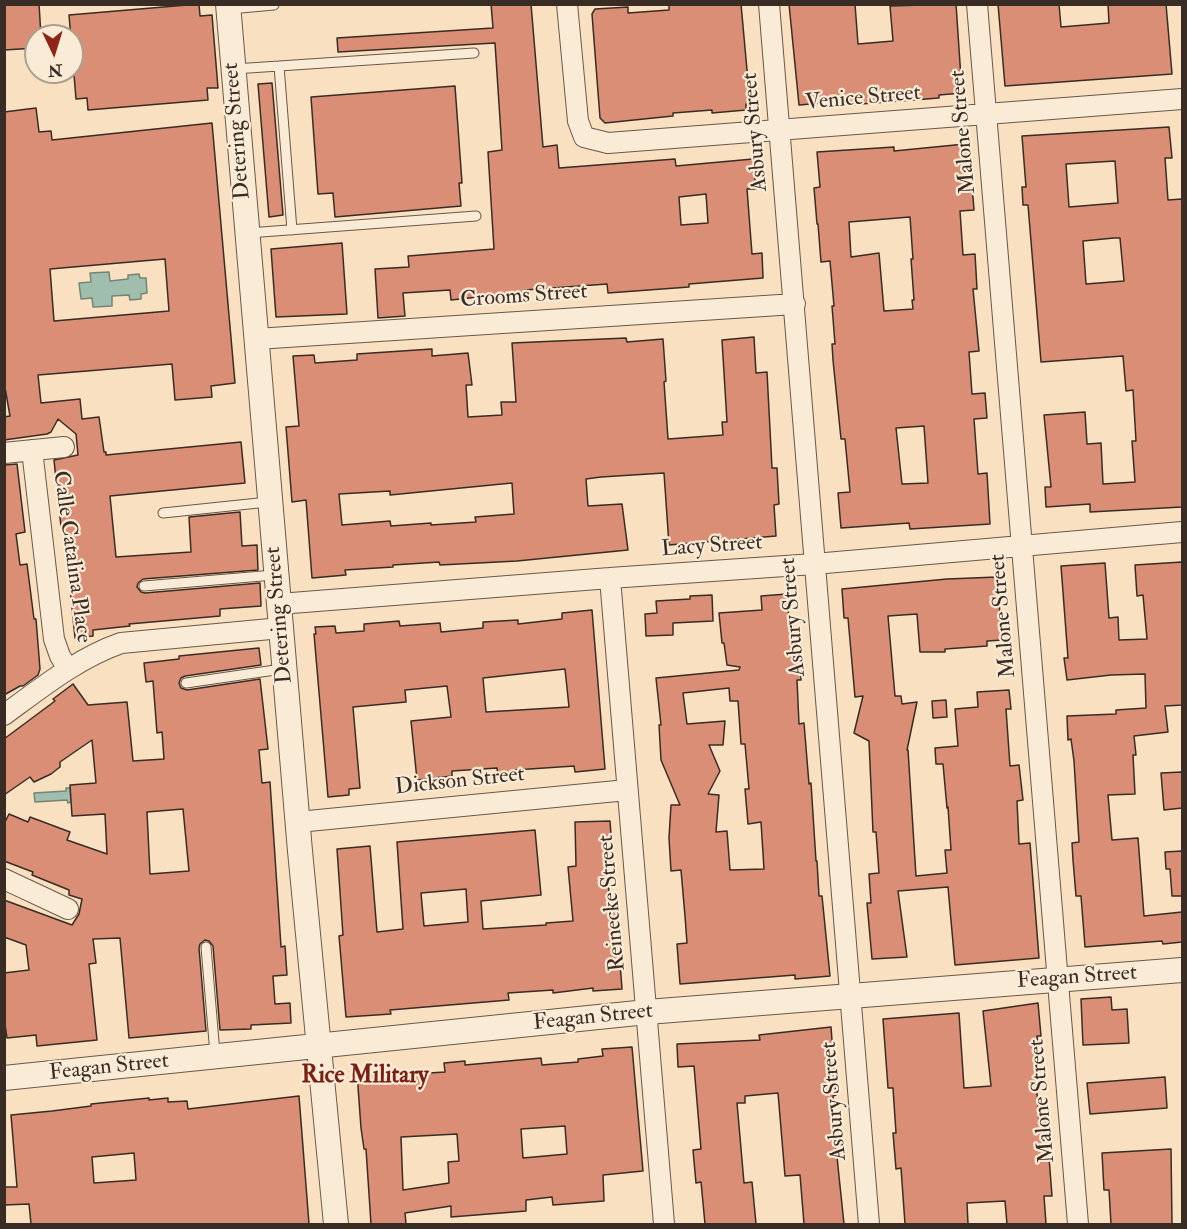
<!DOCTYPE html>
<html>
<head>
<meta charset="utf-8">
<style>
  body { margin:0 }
  #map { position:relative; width:1187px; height:1229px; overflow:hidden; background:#f8e0c0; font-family:"IM FELL Double Pica",serif }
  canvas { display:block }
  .frame { position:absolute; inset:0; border:6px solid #382c24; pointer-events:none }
  .north { position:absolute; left:24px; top:24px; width:60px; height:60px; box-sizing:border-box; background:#faebd6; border:2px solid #ac9f8f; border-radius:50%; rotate:176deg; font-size:16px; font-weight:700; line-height:24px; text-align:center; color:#382c24 }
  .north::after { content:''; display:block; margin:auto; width:21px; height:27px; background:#8f2418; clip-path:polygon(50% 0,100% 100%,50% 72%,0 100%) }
</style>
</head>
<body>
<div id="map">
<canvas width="1187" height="1229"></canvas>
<div class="frame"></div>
<div class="north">N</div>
</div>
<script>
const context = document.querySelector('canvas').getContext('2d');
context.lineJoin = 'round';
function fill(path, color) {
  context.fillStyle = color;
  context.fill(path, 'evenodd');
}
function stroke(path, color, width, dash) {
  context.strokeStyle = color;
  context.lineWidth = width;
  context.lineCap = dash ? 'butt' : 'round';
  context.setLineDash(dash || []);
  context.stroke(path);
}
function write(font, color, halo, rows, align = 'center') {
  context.font = font + ' "IM FELL Double Pica",serif';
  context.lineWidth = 4.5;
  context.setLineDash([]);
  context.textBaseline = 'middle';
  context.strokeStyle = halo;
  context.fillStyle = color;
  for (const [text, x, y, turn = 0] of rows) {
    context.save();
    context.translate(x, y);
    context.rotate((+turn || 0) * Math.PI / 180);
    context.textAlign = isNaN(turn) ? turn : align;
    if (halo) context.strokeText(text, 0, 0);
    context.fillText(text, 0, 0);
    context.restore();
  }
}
const water = new Path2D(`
  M109,272L110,281L128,279V275L139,274L140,278H146L147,293L141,294V299L130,300L129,295L112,296V306L93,307L92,298L81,299L79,283L91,282L90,273Z
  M66,788H70L71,802L68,803L67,800L35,802L34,793L66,791Z`);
const building = new Path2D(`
  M4,4H39L41,36H36V48L4,50Z
  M199,4L200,16L212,15L218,88H207L208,100L88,110L87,98L76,99L69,15Z
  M491,4H531L543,147L557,145L559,168L675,159L676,166L753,159L756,189H747L752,254L762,253L763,278L689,284V287L608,293L607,284L525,290V292L451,300L450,290L403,293L405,316L378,318L375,269L409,267L408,256L494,249L488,152L502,150L495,43L338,52L337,38L493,28ZM706,194L708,223L681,225L679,197Z
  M679,4H741L750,103L746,104V110L712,113V110L673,113V116L605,123L600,118L592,14L595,9L628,7V13L669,10V5Z
  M789,4H855L858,44L893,41L890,6L956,4L962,93L939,95V98L822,107V103L799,105Z
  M998,4H1059L1061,27L1109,23L1108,4H1166L1172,74L1005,86Z
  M272,83L283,215L269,217L258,84Z
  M455,86L462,183H459L461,206L335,217L333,193L318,194L311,97Z
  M36,108L39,132L51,131L52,140L212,123L235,383L211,386L212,397L175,400L172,364L38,375L41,403L80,399L82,419L99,417L104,452H106V455L241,442L245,483L110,496L116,557L191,552L189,517L240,512L242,546L257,545L258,570L143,579L138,583L137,587L141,592L145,593L260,583L261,606L220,609V616L129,624L130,626L93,630V636L75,638L64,527H61L54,460L78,455L76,434L58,419L51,432L47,434L4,440V417L10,416L4,382V112ZM165,259L169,311L54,321L50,269Z
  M1169,127L1172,158H1165L1168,200L1182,199V507L1090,512V504L1046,507L1045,487H1051L1044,415L1085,412L1087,444L1101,443L1103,484L1135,482L1132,441H1136L1133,390L1126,391L1123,356L1041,362L1028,205H1023L1022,187H1026L1022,136ZM1115,161L1118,203L1069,207L1066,164ZM1114,238H1120L1124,281L1086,284L1083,241Z
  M965,144L966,147H969L974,210L960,211L963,255L975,254L977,289H973L979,351L969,352L972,394L985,393L987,418L974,419L978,474L987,473L990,524L910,529L909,523L841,528L838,493L850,492L845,439H841L833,360L832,344H835L832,306H834L830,261L821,262L818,224H817L814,188L820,187L817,152L894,147V151ZM910,217L913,259H911L914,300H912L913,309L884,311L879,253L851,257L849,222ZM924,426L928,483L902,484L896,428Z
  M342,243L347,314L276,317L271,249Z
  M754,337L756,373L767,372L772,468H777L779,504L774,505L776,536L669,545L664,473L601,477L586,479L588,506L622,504L628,550L517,561L440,565L439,562L393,565V567L345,570L346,575L312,578L306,500L292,502L286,427L299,426L293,356L314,355L315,363L357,360V354L432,349V356L468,353L472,385H466L468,417L502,415L501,402H516L512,343L626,338L627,342L663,339L666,381L664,382L668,439L723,435L722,422H727L722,340ZM512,483L514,514L475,517L476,522L431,525V523L391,526L390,521L342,525L339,494L390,491V495Z
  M17,464L25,532L16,534L20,565L27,564L34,619H36L40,669L38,675L23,686H20L4,695V465Z
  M1182,562V705L1165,706L1168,732L1134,736L1136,755H1133L1135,794L1108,795L1112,840L1138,838L1144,916L1182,912V942L1163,944L1162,941L1085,947L1081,896H1076L1073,860L1072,843L1079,842L1074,761L1071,739L1068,740L1067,716L1116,714V710L1146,708L1145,674L1111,675L1067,680L1064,658H1068L1061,566L1105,563L1109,618L1118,617L1119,640L1147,639L1143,595L1137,596L1135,565Z
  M997,577L1002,640L987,641V646L945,649V652H920L917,614L888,616L895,696H901L902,704L917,702L907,750H908L916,876L947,873L945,850H951L948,807L947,808L943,764H936L935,748L958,746L955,709L978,707L977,692L1009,690L1011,709H1006L1010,766L1019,765L1023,800L1017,801L1019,844L1030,843L1039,958L955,965L948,887L898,891L907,957L872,959L867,903H871L869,874L879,873L876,832H873L869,741L854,733L863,696L855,697L848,618H844L842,589L947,579Z
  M787,594L792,661L800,660L801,680H797L799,724L804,723L809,784L811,783L816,861H817L819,896H822L830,976L795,979V975L680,984L677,944L687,943L685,916L681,870L671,871L669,838L671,805H680L661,760L659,725H661L656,678L739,670L740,667L727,665L724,643H722L719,613L762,610L761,596ZM729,688L730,701H738L741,744H745L749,789H745L748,824L761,822L764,869L730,870L727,831L716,832L719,795L708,794L720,771L709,745H723L725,721L687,724L683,693Z
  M712,595L713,621L673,623V635L646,636L645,614L657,613L656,601L690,599V596Z
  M592,610L605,769L575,772L574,766L515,770V775L498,776L497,768L452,771V776L417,780L411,721L451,717L447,686L405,690L406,702L353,707L360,788L349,789V795L328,797L314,634H316L315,627L335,626L336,633L364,631V624L399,621L400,626L440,623L441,632L483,628V622L518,620V624L562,619V613ZM565,669L569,707L486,712L483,678Z
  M259,648L261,665L185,676L181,678L179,683L181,688L187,690L260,679L268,749L259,750L262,783L270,782L281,947L285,946L287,975L273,976L275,1004L290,1003L291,1023L251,1025V1029L220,1030L213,946L209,941L205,940L200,944L199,948L206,1031L129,1038L120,938L93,939L96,963L89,964L97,1040L37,1046L36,1035L7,1038L4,1018V973L29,970L26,945L4,937V900L72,925L79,914L82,899L69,895V890L32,875L33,872L4,861V824L9,814L28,822L30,817L70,832L67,840L107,854L105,814L72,816L70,785L96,783L92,740L60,762V767L51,774L34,782L30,777L4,795V739L55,701L53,699L73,684L88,705L127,702L133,761L164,759L162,732L157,733L153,681L146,682L144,663L179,659V656ZM183,809L189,871L150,874L147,812Z
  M946,700L947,717L933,718L932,701Z
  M1182,772V808L1164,810L1161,773Z
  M610,821L613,862L606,863L611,911H616L622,989L593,991V988L553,993V990L508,993L509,1000L390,1010L391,1014L346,1017L339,936L343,935L337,849L370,846L377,932L403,929L397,842L535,830L541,895L481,901L483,929L546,925V923L573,921L568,867L576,866L575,822ZM466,889L468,922L424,926L421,893Z
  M1182,851V896H1172L1170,869H1166L1165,852Z
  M1111,997L1112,1010L1127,1009L1129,1043L1083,1045L1081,999Z
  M1038,1003L1041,1036H1037L1039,1058H1036L1038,1079H1036L1039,1120L1046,1119L1052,1196H1044L1046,1224H1007L1005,1201L967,1203L968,1224H905L901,1168L896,1169L893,1133H896L893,1088H888L883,1019L959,1013L964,1088L991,1086L983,1011Z
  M831,1027L836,1095L833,1096L835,1138L844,1224H804L800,1175L785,1176L778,1093L745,1096V1103H737L744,1183L752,1182L756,1224H705L701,1182L696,1183L693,1150L701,1149L694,1066L678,1067L677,1044L760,1040L759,1035Z
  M632,1047L643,1171L603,1175L604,1201L553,1205L552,1197L526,1200V1211L451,1217V1206L405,1213L406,1224H371L366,1149H364L361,1128L357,1073L396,1070L397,1075L445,1072L444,1063L465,1061V1065L541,1058L542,1065L578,1062V1059L603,1056L602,1049ZM565,1126L567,1154L523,1158L521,1129ZM457,1134L459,1161L448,1162L449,1183L403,1190L401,1137Z
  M1165,1077L1167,1108L1090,1114L1087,1083Z
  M299,1096L309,1224H31L29,1204L4,1205V1187H17L11,1115L52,1111L91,1106V1104L149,1098V1100L168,1098V1102L187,1101L188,1109ZM134,1153L136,1180L94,1183L92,1157Z
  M1171,1149L1172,1224H1111L1109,1190H1104L1102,1153Z`);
const service = new Path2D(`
  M230,9L274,5
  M279,66L292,230
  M234,69L474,53
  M248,233L476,216
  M163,513L268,502
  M144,586L274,575
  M186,683L282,669
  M206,947L215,1054`);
const minor = new Path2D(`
  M567,4L578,121L584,137L608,143L1182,99
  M769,4L869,1224
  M977,4L1078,1224
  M256,339L795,304
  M32,450L54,639L60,656L68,669
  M4,453L64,447
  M610,578L664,1224
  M279,604L610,578L814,564L1182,532
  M4,715C41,688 78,658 121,643L281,628
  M298,822L627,790
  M4,879L68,909`);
const tertiary = new Path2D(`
  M228,4L300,851L336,1224
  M4,1078L647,1012L1182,970`);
const streetNames = [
  ["Venice Street",863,99,-5],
  ["Detering Street",238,131,-95],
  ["Asbury Street",756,132,-95],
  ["Malone Street",964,132,-95],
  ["Crooms Street",524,297,-4],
  ["Lacy Street",712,547,-4],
  ["Calle Catalina Place",71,557,82],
  ["Detering Street",280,615,-95],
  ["Malone Street",1004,616,-95],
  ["Asbury Street",794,617,-95],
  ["Dickson Street",460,782,-6],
  ["Reinecke Street",613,903,-95],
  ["Feagan Street",1077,978,-4],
  ["Feagan Street",593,1018,-6],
  ["Feagan Street",109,1068,-6],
  ["Asbury Street",835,1101,-95],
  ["Malone Street",1043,1101,-95]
];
const neighbourhoodNames = [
  ["Rice Military",365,1077]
];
fill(water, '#9fbead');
stroke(water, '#768476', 1.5);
fill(building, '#da8e76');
stroke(building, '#382c24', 1.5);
stroke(service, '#68594b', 11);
stroke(minor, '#68594b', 22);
stroke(tertiary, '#68594b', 26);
stroke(service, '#faebd6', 9);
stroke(minor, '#faebd6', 20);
stroke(tertiary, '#faebd6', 24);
write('22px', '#382c24', '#faebd6', streetNames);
write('bold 24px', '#7a1f14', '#faebd6', neighbourhoodNames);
</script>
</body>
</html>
